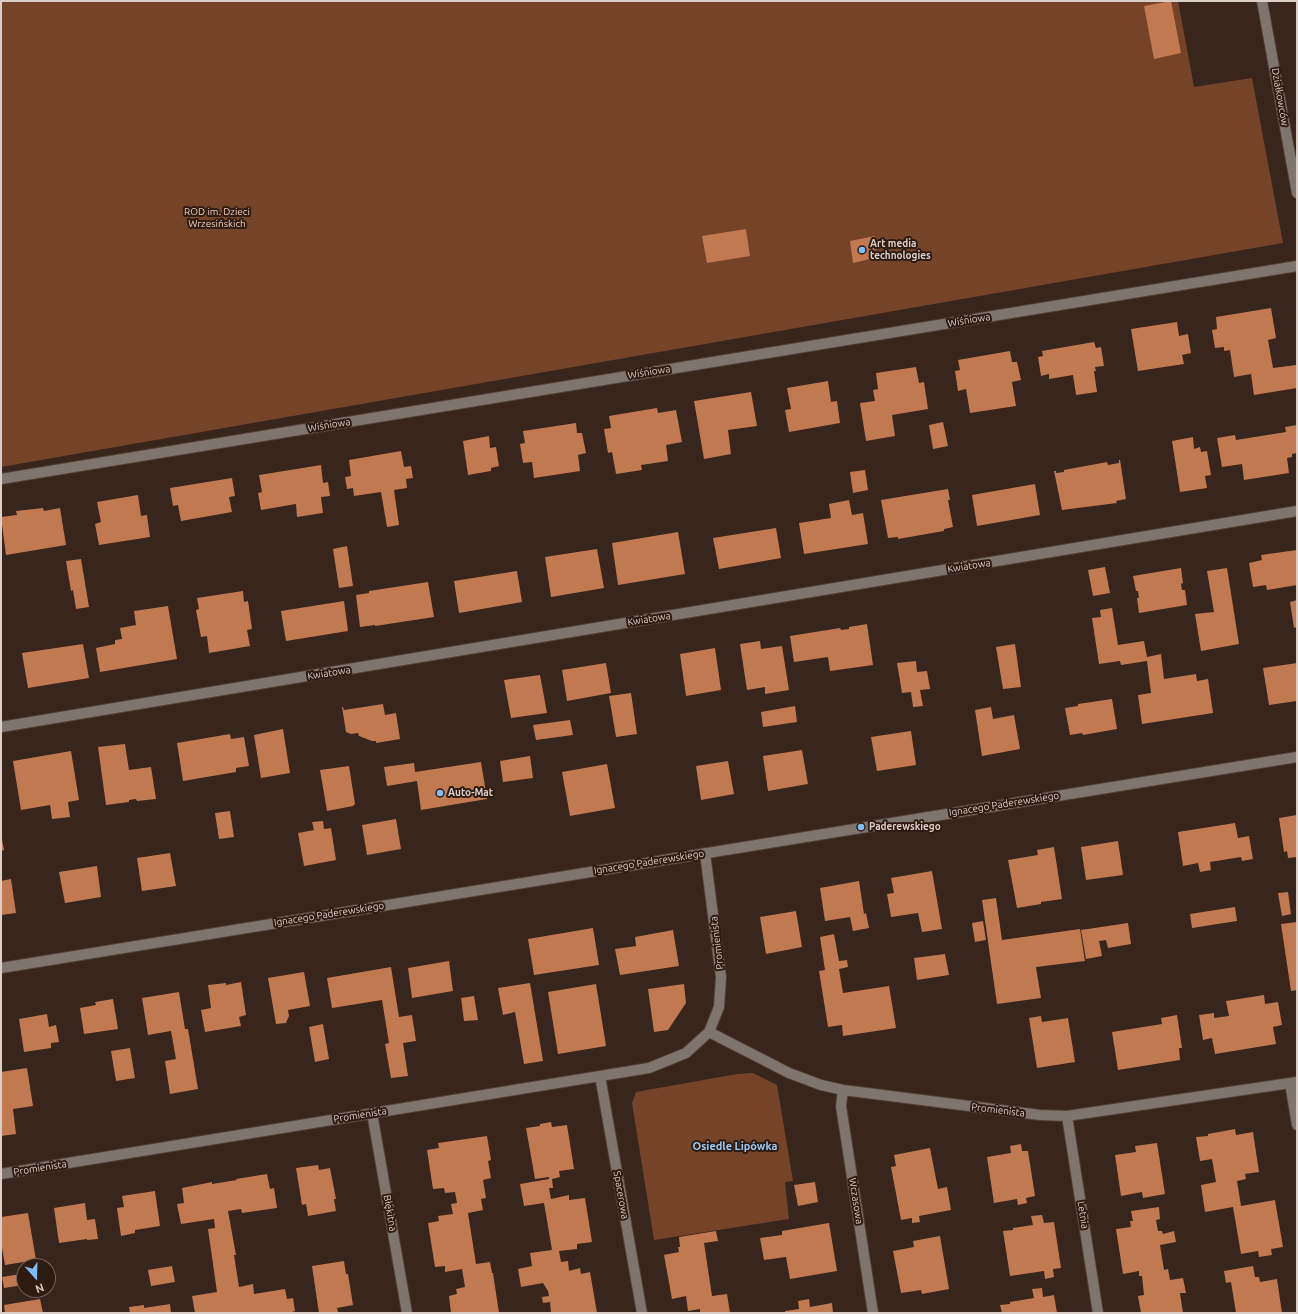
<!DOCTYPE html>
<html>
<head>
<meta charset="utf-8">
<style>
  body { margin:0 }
  #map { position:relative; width:1298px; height:1314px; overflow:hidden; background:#38251b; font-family:Ubuntu,sans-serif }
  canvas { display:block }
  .frame { position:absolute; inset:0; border:2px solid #dbcec7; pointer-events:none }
  .north { position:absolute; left:16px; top:1258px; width:40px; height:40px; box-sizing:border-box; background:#2e1b11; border:1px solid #73635a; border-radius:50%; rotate:160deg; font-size:11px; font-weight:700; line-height:16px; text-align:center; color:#dbcec7 }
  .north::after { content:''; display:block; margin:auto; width:14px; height:18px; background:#7ebdf9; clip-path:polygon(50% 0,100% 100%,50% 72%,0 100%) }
</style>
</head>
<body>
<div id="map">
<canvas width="1298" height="1314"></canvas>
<div class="frame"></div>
<div class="north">N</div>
</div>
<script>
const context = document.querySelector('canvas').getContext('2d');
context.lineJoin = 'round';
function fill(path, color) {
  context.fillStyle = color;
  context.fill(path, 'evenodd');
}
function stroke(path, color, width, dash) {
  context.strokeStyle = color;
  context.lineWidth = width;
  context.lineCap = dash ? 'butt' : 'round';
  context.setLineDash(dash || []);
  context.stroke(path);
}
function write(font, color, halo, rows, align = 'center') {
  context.font = font + ' Ubuntu,sans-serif';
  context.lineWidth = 4;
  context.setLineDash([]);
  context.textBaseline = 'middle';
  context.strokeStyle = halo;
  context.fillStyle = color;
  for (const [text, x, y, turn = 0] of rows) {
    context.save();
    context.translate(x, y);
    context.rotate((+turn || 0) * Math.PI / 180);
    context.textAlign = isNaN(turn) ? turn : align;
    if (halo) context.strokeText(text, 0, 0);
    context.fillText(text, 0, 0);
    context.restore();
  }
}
const green = new Path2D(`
  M1,1H1178L1194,87L1252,78L1283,243L1,467Z
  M753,1073L777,1085L793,1181L785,1182L789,1219L654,1240L632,1103L636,1092L737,1074Z`);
const building = new Path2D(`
  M1171,1L1181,53L1154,59L1144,6Z
  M746,229L750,256L707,263L702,236Z
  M875,236L877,249L869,252L870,259L853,263L850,241Z
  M1271,308L1276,338L1268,340L1273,368L1296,365L1297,388L1254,395L1251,374L1234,377L1230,350L1224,351V347L1215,348L1212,330L1217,329L1216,317Z
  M1177,322L1179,336L1188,334L1191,353L1182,355L1184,364L1138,371L1131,329Z
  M1094,342L1096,348L1101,347L1104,366L1095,367L1096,371H1094L1097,392L1076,395L1073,375L1049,379V374L1041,376L1038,357L1043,356L1042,351Z
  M1010,351L1012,362H1017L1021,380L1012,382L1016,406L970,413L966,389L958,391L955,371L960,370L958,360Z
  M916,367L919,383L924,382L928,409L892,415L895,436L866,441L860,403L875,401L873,390L878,389L876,373Z
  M828,381L831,402L837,401L840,423L789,432L785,410L791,409L787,388Z
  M751,392L757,426L728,430L731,454L704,459L694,401Z
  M657,408L658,413L676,410L682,442L666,445L668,461L641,465L642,470L616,474L612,452L608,453L604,429L611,428L609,416Z
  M943,422L948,446L933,449L929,425Z
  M576,423L577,433H582L586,453L578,455L580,471L534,478L532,462L523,463L520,444L525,443L523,431Z
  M1297,425V453L1292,454V457L1287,458L1289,473L1244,480L1242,464L1222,467L1217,438L1235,435L1236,440L1286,432L1285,427Z
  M489,436L490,448L496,447L499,466L491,468V471L468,475L463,441Z
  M1193,437L1194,449L1200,447L1201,452L1207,451L1211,475L1205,476L1207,488L1180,492L1172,441Z
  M401,451L404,467L411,466L413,478L406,479L407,488L394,490L399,525L387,527L381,492L354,496L353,488L347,489L345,477L351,476L349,460Z
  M1119,460H1120L1126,499L1116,501L1117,503L1062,510L1054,471H1056V473L1064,472V470L1107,462L1108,465L1119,463Z
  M321,465L323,483L328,482L330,496L321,497L323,513L297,517L296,504L261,510L258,493L262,492L259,475Z
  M865,470L868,490L853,493L850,472Z
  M232,478L235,496L229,497L232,512L181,521L178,505L173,506L170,488Z
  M1035,484L1040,515L977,526L972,495Z
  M948,489L950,500H948L953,527L944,529V531L898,539V537L888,538L881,500Z
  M138,495L141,516L147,515L150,537L99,545L95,524L101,522L97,502Z
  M849,500L852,515L863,513L868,544L804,554L799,523L831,518L829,504Z
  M43,508L44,511L60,508L66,545L6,555L1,517L17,515L16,511Z
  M776,528L781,558L719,569L713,538Z
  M678,532L685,574L618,585L612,543Z
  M347,546L353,586L339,588L333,549Z
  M597,549L604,588L551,597L545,557Z
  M1297,550V585L1267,590L1266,585L1253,587L1249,563L1262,560L1261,555Z
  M81,559L89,607L76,609L73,590L71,591L66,561Z
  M1105,567L1110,593L1093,596L1088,570Z
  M1181,568L1183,583L1181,584L1182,590H1185L1187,605L1139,613L1137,598H1139L1138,591H1136L1133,576Z
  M1227,568L1239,644L1201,651L1195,614L1214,612L1207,571Z
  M517,571L522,602L459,613L454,581Z
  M428,582L434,617L375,626V625L360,627L356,595L369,593V591Z
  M243,591L244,602L248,601L252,629L247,630L250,646L209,653L207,636L201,637L196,610L199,609L197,598Z
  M1297,600V627L1294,628L1290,602Z
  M344,601L348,631L286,641L281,611Z
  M168,606L177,659L100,672L96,648L115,644V640L122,639L120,628L136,625L134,611Z
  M1112,608L1118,645L1144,641L1147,657L1161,654L1164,679L1196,674L1197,681L1208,679L1213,713L1142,724L1138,695L1151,693L1147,661L1121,665L1120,661L1099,664L1092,618L1101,617L1100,610Z
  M867,624L873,665L830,671L828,657L794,662L790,636L840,628L841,630L849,629V627Z
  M760,641L761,649L782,646L789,690L765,694V687L747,690L740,644Z
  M83,644L89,678L28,688L22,653Z
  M1015,644L1021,687L1003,689L996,647Z
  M715,648L721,690L686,696L680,654Z
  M916,661L917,672L927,671L930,689L920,690L923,706L913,707L911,692L902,693L897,663Z
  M606,663L611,693L567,701L562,670Z
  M1297,663V701L1269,705L1263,668Z
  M540,675L547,713L511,718L504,680Z
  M631,693L637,734L616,737L609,696Z
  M1112,699L1117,729L1083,735L1082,733L1070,735L1065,708L1078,706V704Z
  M383,704L385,715L396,713L400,739L376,743V741H372L359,736L358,733L351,734L346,732L342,707H343L344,710Z
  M795,706L797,722L763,727L761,712Z
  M991,707L993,719L1014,715L1020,749L982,756L975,710Z
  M570,720L573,735L536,740L533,725Z
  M283,729L290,773L261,778L254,735Z
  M911,731L916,765L877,771L871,737Z
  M230,734L231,739L244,737L249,766L236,768V772L183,781L177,743Z
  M125,744L129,770L151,767L156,799L137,801L136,799L129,800V802L106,805L98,747Z
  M802,750L808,784L768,791L763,756Z
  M71,751L79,800L68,802L70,817L52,819L50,805L21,810L13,761Z
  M530,756L533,778L503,782L500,761Z
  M728,761L734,794L701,800L696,766Z
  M481,762L487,799L421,810L417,781L387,786L384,767L414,763L415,772Z
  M607,764L615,808L570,816L562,772Z
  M349,766L355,804L353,806L327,811L320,770Z
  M230,811L234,837L219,839L215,813Z
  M1297,815V850H1296L1297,857L1288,858L1287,851L1284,852L1279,818Z
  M396,819L401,849L367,855L362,825Z
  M323,821L324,829L331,828L336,860L304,866L298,833L314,830L312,822Z
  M1235,823L1238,838L1249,836L1253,859L1242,861L1241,857L1210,862L1211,870L1200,872L1198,863L1183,866L1178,832Z
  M1,834L4,850L1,851Z
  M1118,841L1123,875L1086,880L1081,847Z
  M1054,847L1062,899L1041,902V904L1017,908L1008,860L1038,855L1037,850Z
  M170,853L176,886L142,891L137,858Z
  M97,866L101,897L65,903L59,872Z
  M932,871L942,929L922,932L918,913L891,917L887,894L894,893L891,878Z
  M11,879L16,913L1,915V881Z
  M859,881L864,914L866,913L869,928L853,931L850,917L825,921L820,888Z
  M1288,892L1291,914L1282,916L1278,893Z
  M996,898L1002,940L1080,929L1085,961L1036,967L1041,998L997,1004L982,900Z
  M1235,907L1237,921L1192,928L1190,914Z
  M796,911L802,947L766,954L760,917Z
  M983,921L986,940L975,942L972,923Z
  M1297,922V990L1291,991L1281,924Z
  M1128,923L1131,944L1108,948L1106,940L1099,941L1102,956L1086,959L1081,930Z
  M593,928L599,965L534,975L528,939Z
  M673,930L679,966L620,975L615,949L636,946L635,937Z
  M834,934L839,961L847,960L848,967L839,969L843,993L889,986L896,1028L843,1036L842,1025L828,1027L819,971L825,970L820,937Z
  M945,954L949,975L917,980L914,958Z
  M449,961L453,991L412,998L408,968Z
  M391,967L399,1017L412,1015L416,1041L403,1043L408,1076L391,1078L385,1044L389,1043L382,1000L332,1008L327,978Z
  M304,972L310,1006L288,1010L289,1016L286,1023L276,1024L268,978Z
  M241,982L246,1015L239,1017L241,1026L205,1032L201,1010L211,1008L208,985L226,983V985Z
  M530,983L543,1061L524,1064L515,1012L503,1015L498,988Z
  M596,984L606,1046L558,1054L548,992Z
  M684,984L686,1003L668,1030L654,1032L648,989Z
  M179,992L185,1029H188L198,1089L170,1094L165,1061L176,1059L171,1031L148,1035L142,998Z
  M1264,995L1265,1004L1278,1002L1282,1025L1273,1027L1276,1044L1215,1054L1212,1038L1203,1040L1199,1015L1214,1013V1018L1229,1016L1226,1001Z
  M474,996L478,1020L464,1021L461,998Z
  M113,999L118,1029L84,1034L80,1008L96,1005L95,1002Z
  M47,1014L49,1027L56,1025L59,1042L51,1043V1048L24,1052L19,1019Z
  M1177,1015L1182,1048H1179L1180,1060L1118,1070L1112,1032L1162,1024L1161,1018Z
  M1041,1016L1042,1022L1068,1018L1075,1062L1037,1068L1029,1018Z
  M323,1024L329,1059L315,1062L309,1027Z
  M130,1048L135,1078L116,1081L111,1051Z
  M27,1068L33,1106L13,1109L16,1134L1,1136V1072Z
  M551,1122L552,1127L567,1125L574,1169L559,1171L560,1177L552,1179L553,1188H549L551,1199L569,1195V1200L585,1198L592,1242L577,1244V1249L559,1251L561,1262L568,1261L569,1271L580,1268L581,1274L590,1272L597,1313H551L550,1302L543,1303L542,1297L549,1296L548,1291L543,1283L521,1287L518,1269L532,1266L530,1253L552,1250L544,1203L524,1206L520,1184L549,1179V1177L535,1179L526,1128L540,1126V1124Z
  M1235,1129L1236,1135L1253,1132L1259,1172L1245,1174L1246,1179L1237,1181L1241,1206L1275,1200L1283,1247L1271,1249L1272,1255L1259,1257L1258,1251L1241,1254L1233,1207L1205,1212L1201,1185L1216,1182L1212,1159L1200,1161L1196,1137L1208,1136V1134Z
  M487,1136L491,1160L488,1161L491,1178L483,1180L486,1198L481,1199L483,1210L468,1213L476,1264L490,1262L492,1273H493L499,1313H451L449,1296L457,1294L456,1289L465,1287L462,1269L445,1272V1266L435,1267L428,1223L439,1221L438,1216L453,1214L451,1204L457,1203L455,1192L445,1193L444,1188L433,1189L427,1150L439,1148L438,1143Z
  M1157,1143L1165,1194L1143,1198L1142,1192L1121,1196L1115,1155L1136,1152L1135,1146Z
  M1021,1144L1022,1151H1028L1035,1196L1026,1198L1027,1203L1018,1205L1017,1199L994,1203L987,1157L1011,1153L1010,1146Z
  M930,1148L938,1189L947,1187L951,1210L919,1216L920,1222L912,1223V1218L901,1220L891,1167L896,1166L894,1155Z
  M318,1165L319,1170L330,1168L336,1199H334L336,1211L308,1216L306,1204L302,1205L296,1168Z
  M267,1174L270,1189L274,1188L277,1208L242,1213L241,1209L228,1211L236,1255H234L239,1287L253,1284L254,1294L285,1289L287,1299L293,1298L295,1311L289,1313H195L192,1296L217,1292L208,1229L215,1228L214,1219L181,1224L177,1204L184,1203L182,1188L212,1182V1184L237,1180L236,1179Z
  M815,1182L818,1202L798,1206L794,1185Z
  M155,1191L160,1226L135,1230V1233L121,1236L117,1208L124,1207L122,1196Z
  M85,1203L87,1220L95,1219L98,1239L87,1240V1239L59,1243L54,1208Z
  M1159,1207L1160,1219L1156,1220L1158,1231H1162L1163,1234L1174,1231L1176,1242L1160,1245L1164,1270L1168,1269L1170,1280L1183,1278L1186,1293H1180L1183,1313H1141L1138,1296L1144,1295L1142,1276H1139V1271L1123,1274L1116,1229L1131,1227L1130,1221H1133L1131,1211Z
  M28,1213L36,1260L5,1265L1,1242V1217Z
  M1042,1215L1044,1223L1054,1222L1061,1268L1053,1269L1054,1277L1045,1279L1044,1271L1010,1276L1003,1231L1013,1230V1228L1033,1225L1031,1216Z
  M829,1223L837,1271L790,1279L786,1257L764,1260L760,1238L782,1235V1231Z
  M716,1231L718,1241L704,1243L712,1296L727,1294L730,1313H700V1309L688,1311L686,1296L672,1299L664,1255L679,1252L678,1247H680L679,1237Z
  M940,1236L949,1289L922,1294L921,1290L901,1293L893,1251L914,1247L913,1241Z
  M344,1261L346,1274H348L353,1305L337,1308L338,1312L319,1313L312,1266Z
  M50,1263L53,1282L48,1283V1266L38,1265Z
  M172,1266L175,1282L151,1286L148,1270Z
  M1253,1266L1255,1277H1259L1260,1282L1277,1279L1282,1313H1236L1231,1282L1226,1283L1224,1271Z
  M21,1274L23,1285L4,1288L2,1277Z
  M1042,1288L1043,1297L1054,1295L1057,1313H1002L1000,1305L1010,1304V1302L1034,1298L1032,1289Z
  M40,1299L43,1313H5L4,1305Z
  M809,1299L810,1307L832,1303L833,1313H785V1311L799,1309L798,1301Z
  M170,1304L171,1313H130L129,1307L144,1305V1308Z`);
const minor = new Path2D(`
  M1262,1L1297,193
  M1,479L1297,266
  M1,727L1297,511
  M1,968L1297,757
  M709,1032L789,1073L821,1085L843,1090L1040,1115L1067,1116L1297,1082
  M600,1076L642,1313
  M1290,1083L1297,1125
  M843,1090L841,1106L873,1313
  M372,1113L407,1313
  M1067,1116L1098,1313
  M1,1174L649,1068L686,1053L709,1032L719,1007L721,977L705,853`);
const markers = [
  [862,250,4,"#7ebdf9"],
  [440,793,4,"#7ebdf9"],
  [861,827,4,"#7ebdf9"]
];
const streetNames = [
  ["Działkowców",1280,97,80],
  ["Wiśniowa",969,320,-9],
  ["Wiśniowa",649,372,-9],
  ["Wiśniowa",329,425,-9],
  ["Kwiatowa",969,566,-9],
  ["Kwiatowa",649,619,-9],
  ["Kwiatowa",329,673,-9],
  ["Ignacego Paderewskiego",1004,804,-9],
  ["Ignacego Paderewskiego",649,862,-9],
  ["Ignacego Paderewskiego",329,914,-9],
  ["Promienista",717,943,-97],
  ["Promienista",998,1110,7],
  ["Promienista",360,1115,-9],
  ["Promienista",40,1168,-9],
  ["Spacerowa",621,1195,80],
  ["Wczasowa",856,1201,81],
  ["Błękitna",390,1213,80],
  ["Letnia",1083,1215,81]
];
const parkNames = [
  ["ROD im. Dzieci",217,212],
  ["Wrzesińskich",217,224]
];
const poiNames = [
  ["Art media",870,244],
  ["technologies",870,256],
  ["Auto-Mat",448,793],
  ["Paderewskiego",869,827]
];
const neighbourhoodNames = [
  ["Osiedle Lipówka",735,1146]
];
fill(green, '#754428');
fill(building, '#c17951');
stroke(minor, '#524037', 12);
stroke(minor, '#7f756f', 10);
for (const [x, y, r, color] of markers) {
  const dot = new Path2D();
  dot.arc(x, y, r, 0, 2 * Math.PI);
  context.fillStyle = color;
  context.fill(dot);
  stroke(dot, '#2e1b11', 1.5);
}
write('10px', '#dbcec7', '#2e1b11', streetNames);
write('10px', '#f7ceb9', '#2e1b11', parkNames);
write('bold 10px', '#dbcec7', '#2e1b11', poiNames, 'left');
write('bold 11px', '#9dcbf7', '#2e1b11', neighbourhoodNames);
</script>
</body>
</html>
